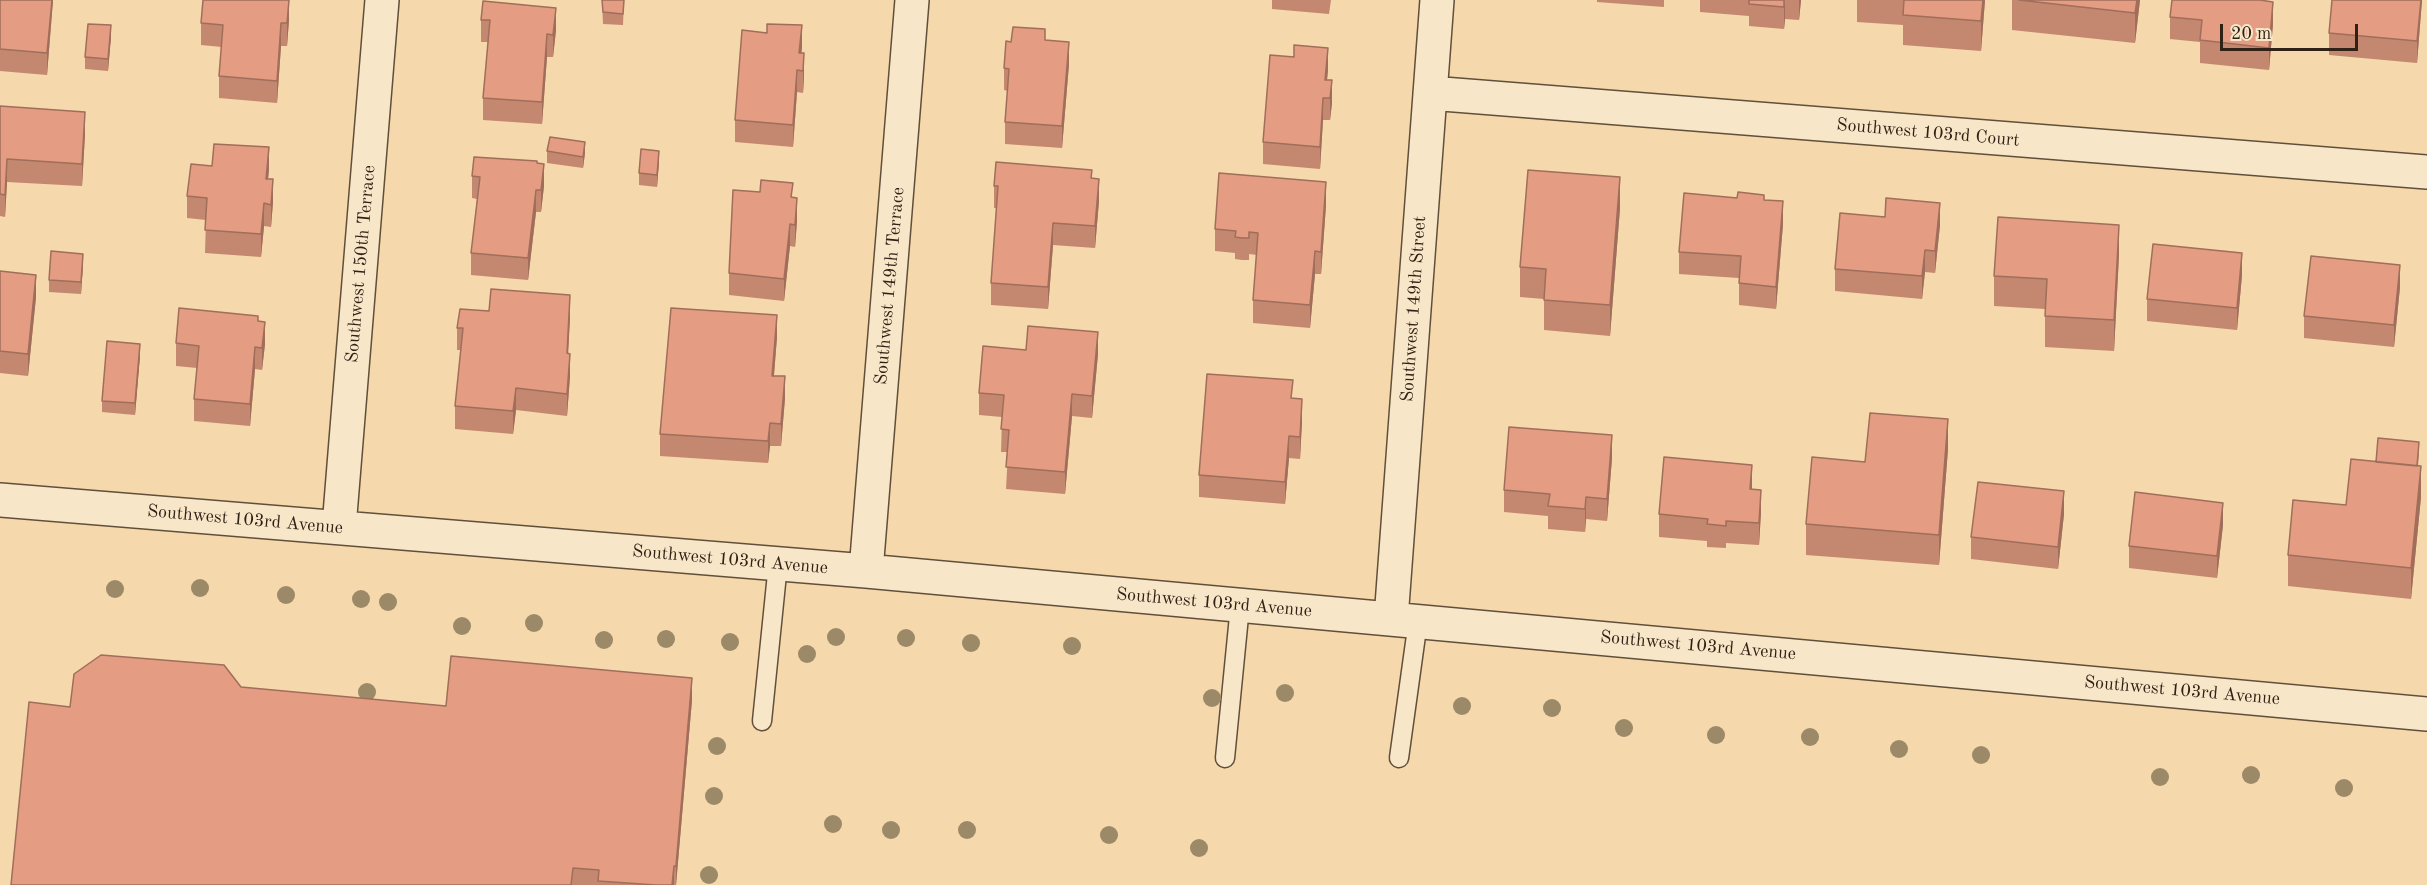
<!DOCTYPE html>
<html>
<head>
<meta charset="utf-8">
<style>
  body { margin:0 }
  #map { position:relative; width:2427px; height:885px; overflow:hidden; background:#f5d8ab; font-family:"Old Standard TT",serif }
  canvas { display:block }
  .scale { position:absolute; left:2220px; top:24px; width:138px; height:27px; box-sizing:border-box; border:3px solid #302116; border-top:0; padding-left:8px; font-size:18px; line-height:21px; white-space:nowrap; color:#302116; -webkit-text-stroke:4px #f8e6c8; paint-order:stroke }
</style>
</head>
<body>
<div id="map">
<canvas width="2427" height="885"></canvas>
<div class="scale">20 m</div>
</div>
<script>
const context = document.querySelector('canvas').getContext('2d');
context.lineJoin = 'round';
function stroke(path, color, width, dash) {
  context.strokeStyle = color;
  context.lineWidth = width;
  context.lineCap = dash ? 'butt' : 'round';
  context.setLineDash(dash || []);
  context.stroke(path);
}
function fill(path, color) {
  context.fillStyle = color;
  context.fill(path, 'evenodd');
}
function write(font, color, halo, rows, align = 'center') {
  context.font = font + ' "Old Standard TT",serif';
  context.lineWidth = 4.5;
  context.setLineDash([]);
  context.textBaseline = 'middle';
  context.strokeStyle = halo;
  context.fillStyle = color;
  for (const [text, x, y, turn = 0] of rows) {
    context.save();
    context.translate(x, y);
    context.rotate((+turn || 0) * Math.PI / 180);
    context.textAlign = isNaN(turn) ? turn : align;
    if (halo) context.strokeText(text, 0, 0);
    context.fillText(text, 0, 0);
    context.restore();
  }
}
const lane = new Path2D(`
  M762,721L778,564
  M1225,758L1240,606
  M1399,758L1418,621`);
const street = new Path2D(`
  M1430,93L2427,172
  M0,500L866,571L2427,714
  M339,527L382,0
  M866,571L912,0
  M1391,619L1437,0`);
const trees = [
  [200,588],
  [115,589],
  [286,595],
  [361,599],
  [388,602],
  [534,623],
  [462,626],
  [836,637],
  [906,638],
  [666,639],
  [604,640],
  [730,642],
  [971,643],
  [1072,646],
  [807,654],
  [367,692],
  [1285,693],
  [1212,698],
  [1462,706],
  [1552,708],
  [1624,728],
  [1716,735],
  [1810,737],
  [717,746],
  [1899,749],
  [1981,755],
  [2251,775],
  [2160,777],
  [2344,788],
  [714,796],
  [833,824],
  [891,830],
  [967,830],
  [1109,835],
  [1199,848],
  [709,875]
];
const wall = new Path2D(`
  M0,0H53L47,75L0,71Z
  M602,0H624L623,25L603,24Z
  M1272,0H1331L1329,14L1272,9Z
  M1597,0H1664V7L1597,2Z
  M1700,0H1801L1799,20L1785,19L1784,29L1749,26V16L1700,12Z
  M1857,0H1985L1981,51L1903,45V25L1857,22Z
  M2012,0H2140L2135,43L2012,30Z
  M2422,0L2417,63L2329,55V33Z
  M483,1L556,30L553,57H547L542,124L483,120V98L488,42H481V20Z
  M2262,1L2273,24L2269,70L2200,63V42L2170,39V17Z
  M289,20L287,46H281L277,103L219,98V76L222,47L201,45V23Z
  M111,37L108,71L85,69V57Z
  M1045,40L1069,64L1062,148L1005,144V122L1008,91L1004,90V68Z
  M802,47L801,53L804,76L803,93L797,92L793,147L735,142V120Z
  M1328,70L1327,80L1332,103L1330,120H1323L1320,169L1263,164V142Z
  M0,106L85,134L82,186L7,182L5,217L0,216Z
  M547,151L585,153L583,168L547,163Z
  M659,162L657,187L639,185V173Z
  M537,163L544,186L541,212H536L528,280L471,275V253L477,199L472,198V176Z
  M269,169L268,179L273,202L271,227L264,226L261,257L205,253L206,220L187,218V196Z
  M1092,178L1099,201L1095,248L1053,245L1048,309L991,305V283L997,208H994V186Z
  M793,197L797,221L795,247L790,246L784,301L729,295V273Z
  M1764,200L1783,224L1776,309L1739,305V278L1679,274V252Z
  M1326,205L1321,274H1315L1310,328L1253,323V300L1257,255L1249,254V260H1242L1235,259V253L1215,251V229Z
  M1620,208L1610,336L1544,330V299L1520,297V267Z
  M1885,217L1940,225L1935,273L1925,272L1922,299L1835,291V269Z
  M2119,255L2114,351L2045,347V309L1994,306V276Z
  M83,265L81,294L49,292V280Z
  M0,271L36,297L28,376L0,373Z
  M2242,275L2237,330L2147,321V299Z
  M2400,287L2394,347L2304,338V316Z
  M570,317L568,353L570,376L567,416L516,410L513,434L455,429V406L461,350H457V328Z
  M258,321L265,344L262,370L255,369L250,426L194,421V399L197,368L176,366V343Z
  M777,337L774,376L785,398L781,446H770L768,463L660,456V434Z
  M1026,350L1098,354L1092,418L1072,416L1065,494L1006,489L1008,452H1001L1002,417L979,415V393Z
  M140,356L135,415L102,412V401Z
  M1293,398L1302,421L1300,459L1289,458L1285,504L1199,497V475Z
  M1948,449L1939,565L1806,555V524Z
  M2419,453L2418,466L2421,497L2411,599L2288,586V555L2346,505L2376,462Z
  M1612,458L1607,521L1586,519L1585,532L1548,529V516L1504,512V490Z
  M1752,489L1761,512L1759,545L1726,543V548L1707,547V541L1659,537V514Z
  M2064,514L2058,569L1971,559V537Z
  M2223,525L2217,578L2129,568V546Z
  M241,687L446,706L692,700L676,885H11L70,707Z`);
const shadedWall = new Path2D(`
  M52,0H53L47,75V53Z
  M289,0V20L287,46V23Z
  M1785,0V19L1784,29V7Z
  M1799,0H1801L1799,20Z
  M1983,0H1985L1981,51V21Z
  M2137,0H2140L2135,43V13Z
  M2421,0H2422L2417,63V41Z
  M2273,2V24L2269,70V48Z
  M556,8V30L553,57V35Z
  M281,23V46L277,103V81Z
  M111,25V37L108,71V59Z
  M802,25V47L800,70L799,53Z
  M547,34V57L542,124V102Z
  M1069,42V64L1062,148V126Z
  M1328,48V70L1325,98V80Z
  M804,53V76L803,93V71Z
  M797,70V92L793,147V125Z
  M1332,80V103L1330,120V98Z
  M1323,98V120L1320,169V147Z
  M85,112V134L82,186V164Z
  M585,142V153L583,168V157Z
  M269,147V169L266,201V179Z
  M659,151V162L657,187V175Z
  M7,159V182L5,217V195Z
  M544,164V186L541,212V190Z
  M1620,177V208L1610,336V305Z
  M273,179V202L271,227V205Z
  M1099,179V201L1095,248V226Z
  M1326,182V205L1321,274V252Z
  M536,190V212L528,280V258Z
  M797,198V221L795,247V225Z
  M1783,201V224L1776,309V287Z
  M264,203V226L261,257V234Z
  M1940,203V225L1935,273V251Z
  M1053,223V245L1048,309V287Z
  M790,224V246L784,301V279Z
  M2119,225V255L2114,351V320Z
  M1925,250V272L1922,299V276Z
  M1315,251V274L1310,328V305Z
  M2242,253V275L2237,330V308Z
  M83,254V265L81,294V282Z
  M2400,265V287L2394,347V325Z
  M36,275V297L28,376V354Z
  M570,295V317L567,375V353Z
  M777,315V337L772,398V376Z
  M265,322V344L262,370V348Z
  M1098,332V354L1092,418V396Z
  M140,344V356L135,415V403Z
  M255,347V369L250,426V404Z
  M570,354V376L567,416V394Z
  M785,376V398L781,446V424Z
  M516,388V410L513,434V411Z
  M1072,394V416L1065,494V472Z
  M1302,399V421L1300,459V437Z
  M1948,419V449L1939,565V535Z
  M770,423V446L768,463V441Z
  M1612,435V458L1607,521V499Z
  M1289,436V458L1285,504V482Z
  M1752,465V487L1750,511V489Z
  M2421,466V497L2411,599V568Z
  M1761,490V512L1759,545V523Z
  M2064,491V514L2058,569V547Z
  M1586,497V519L1585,532V509Z
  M2223,503V525L2217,578V556Z
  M692,678V700L676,885V866Z
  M674,866V885H672Z`);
const building = new Path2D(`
  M0,0H52L47,53L0,49Z
  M203,0H289L287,23H281L277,81L219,76L223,25L201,23Z
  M602,0H624L623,14L603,12Z
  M1749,0H1784V7L1749,4Z
  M1904,0H1983L1981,21L1903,15Z
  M2019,0H2137L2135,13Z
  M2172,0H2260L2273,2L2269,48L2200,40L2202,20L2170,17Z
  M2332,0H2421L2417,41L2329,33Z
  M483,1L556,8L553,35L547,34L542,102L483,98L490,20H481Z
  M88,24L111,25L108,59L85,57Z
  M767,24L802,25L799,53H804L803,71L797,70L793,125L735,120L742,30L767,33Z
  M1013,27L1045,29V40L1069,42L1062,126L1005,122L1009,69L1004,68L1006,41L1011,42Z
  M1294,45L1328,48L1325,80H1332L1330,98H1323L1320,147L1263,142L1270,55L1294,57Z
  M0,106L85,112L82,164L7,159L5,195L0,194Z
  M550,137L585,142L583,157L547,151Z
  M214,144L269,147L266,179H273L271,205L264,203L261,234L205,230L207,198L187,196L191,164L212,166Z
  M641,149L659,151L657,175L639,173Z
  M474,157L537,161V163L544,164L541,190H536L528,258L471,253L480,177L472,176Z
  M996,162L1092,170L1091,178L1099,179L1095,226L1053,223L1048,287L991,283L998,186H994Z
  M1528,170L1620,177L1610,305L1544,300L1546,269L1520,267Z
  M1219,173L1326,182L1321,252L1315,251L1310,305L1253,300L1258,233L1249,232V238H1242L1235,237L1236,231L1215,229Z
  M761,180L793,183L791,197L797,198L795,225L790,224L784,279L729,273L733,190L760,192Z
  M1738,192L1764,195V200L1783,201L1776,287L1739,283L1741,256L1679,252L1684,193L1737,198Z
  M1886,198L1940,203L1935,251L1925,250L1922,276L1835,269L1840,213L1885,217Z
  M1998,217L2119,225L2114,320L2045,316L2047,279L1994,276Z
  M2153,244L2242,253L2237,308L2147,299Z
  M51,251L83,254L81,282L49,280Z
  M2311,256L2400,265L2394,325L2304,316Z
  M0,271L36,275L28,354L0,351Z
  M491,289L570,295L567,353L570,354L567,394L516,388L513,411L455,406L463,328H457L460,309L489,311Z
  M179,308L258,316V321L265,322L262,348L255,347L250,404L194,399L199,346L176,343Z
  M671,308L777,315L772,376H785L781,424L770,423L768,441L660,434Z
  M1028,326L1098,332L1092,396L1072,394L1065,472L1006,467L1009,430L1001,429L1004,395L979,393L983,346L1026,350Z
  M107,341L140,344L135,403L102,401Z
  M1207,374L1293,380L1291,398L1302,399L1300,437L1289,436L1285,482L1199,475Z
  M1870,413L1948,419L1939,535L1806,524L1812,457L1865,462Z
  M1509,427L1612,435L1607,499L1586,497L1585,509L1548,506L1550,494L1504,490Z
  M2378,438L2419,442L2417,466L2376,462Z
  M1664,457L1752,465L1750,489L1761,490L1759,523L1726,521V526L1707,524L1708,519L1659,514Z
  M2351,459L2421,466L2411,568L2288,555L2293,500L2346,505Z
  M1978,482L2064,491L2058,547L1971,537Z
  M2135,492L2223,503L2217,556L2129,546Z
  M101,655L224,665L241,687L446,706L451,656L692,678L676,866H674L672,885H656L598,881L599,870L573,868L571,885H11L29,702L70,707L74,674Z`);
const streetNames = [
  ["Southwest 103rd Court",1928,133,5],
  ["Southwest 150th Terrace",361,264,-85],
  ["Southwest 149th Terrace",890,286,-85],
  ["Southwest 149th Street",1414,309,-86],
  ["Southwest 103rd Avenue",245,520,5],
  ["Southwest 103rd Avenue",730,560,5],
  ["Southwest 103rd Avenue",1214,603,5],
  ["Southwest 103rd Avenue",1698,646,5],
  ["Southwest 103rd Avenue",2182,691,5]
];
stroke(lane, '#614f3b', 21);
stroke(street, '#614f3b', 36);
stroke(lane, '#f8e6c8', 18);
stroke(street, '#f8e6c8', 33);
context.fillStyle = '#9c8968';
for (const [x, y] of trees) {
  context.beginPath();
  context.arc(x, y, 9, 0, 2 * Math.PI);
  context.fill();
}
fill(wall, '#c48770');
fill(shadedWall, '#a06e5b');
fill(building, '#e49d82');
stroke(building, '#a06e5b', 1.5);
write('18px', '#302116', '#f8e6c8', streetNames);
</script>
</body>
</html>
